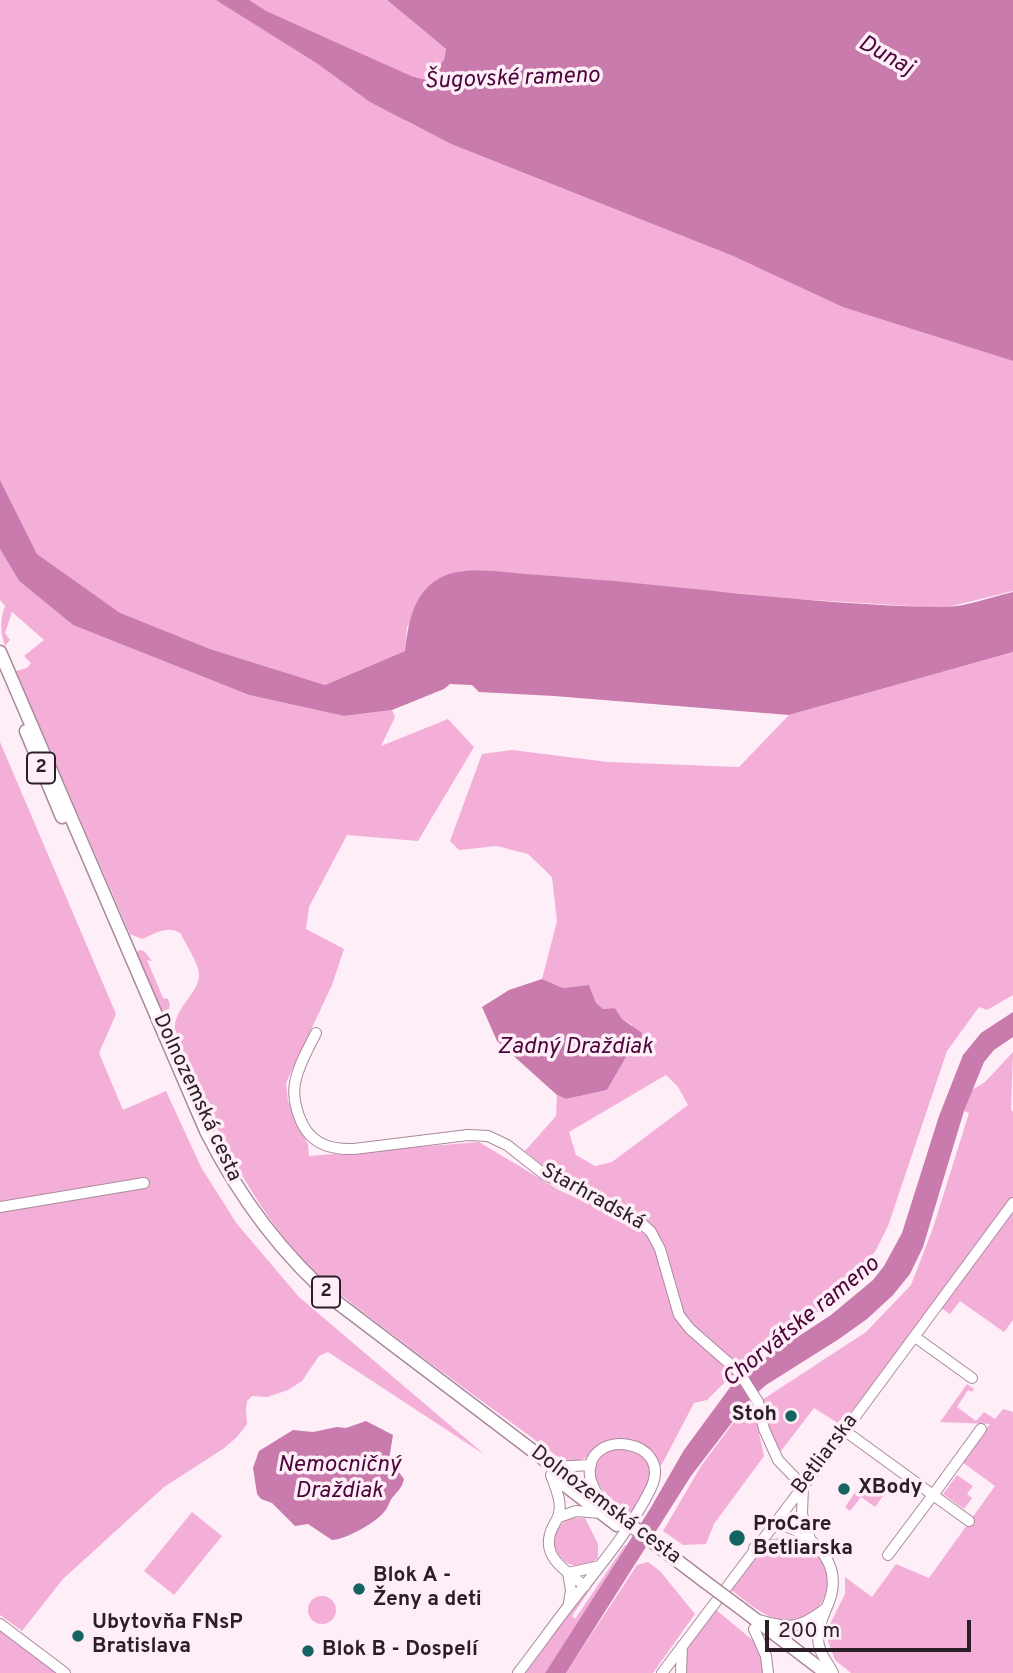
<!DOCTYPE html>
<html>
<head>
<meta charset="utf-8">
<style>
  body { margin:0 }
  #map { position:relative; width:1013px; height:1673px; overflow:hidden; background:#fdeef7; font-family:Overpass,sans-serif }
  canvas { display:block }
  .scale { position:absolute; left:765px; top:1620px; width:206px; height:32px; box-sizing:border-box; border:4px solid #2b1e26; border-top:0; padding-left:9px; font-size:21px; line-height:24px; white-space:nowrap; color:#2b1e26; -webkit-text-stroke:5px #fdeef7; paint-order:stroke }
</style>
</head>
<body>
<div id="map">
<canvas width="1013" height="1673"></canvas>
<div class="scale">200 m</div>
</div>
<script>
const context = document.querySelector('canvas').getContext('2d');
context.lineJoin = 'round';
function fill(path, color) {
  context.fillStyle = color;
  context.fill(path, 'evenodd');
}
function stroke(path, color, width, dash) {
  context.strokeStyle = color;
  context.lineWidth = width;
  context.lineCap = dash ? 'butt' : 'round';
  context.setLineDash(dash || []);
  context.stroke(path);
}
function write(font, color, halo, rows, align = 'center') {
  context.font = font + ' Overpass,sans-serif';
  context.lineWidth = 7;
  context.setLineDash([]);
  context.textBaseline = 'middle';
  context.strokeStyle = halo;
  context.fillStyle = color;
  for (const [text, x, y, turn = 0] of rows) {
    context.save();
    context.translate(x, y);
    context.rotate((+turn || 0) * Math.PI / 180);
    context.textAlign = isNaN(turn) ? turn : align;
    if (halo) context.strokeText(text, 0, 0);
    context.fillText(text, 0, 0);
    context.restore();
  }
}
const green = new Path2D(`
  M0,0H387L446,49L444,60L427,80L412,76L406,121L451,144L733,256L843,306L1013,361V591L944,608L796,599L568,577L461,571L407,627L405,651L325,685L210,649L120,614L37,554L0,480Z
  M0,549L19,581L73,625L249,695L344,716L392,710L395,717L381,746L448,719L474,747L418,841L347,835L309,907L306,929L344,949L332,985L286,1083L288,1101L308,1145L309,1156L479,1142L559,1190L583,1201L596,1191L552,1173L525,1151L556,1116L557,1095L566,1099L607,1090L629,1052L632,1025L622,1019L615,1008L603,1009L596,1004L589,985L563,988L542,979L557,921L552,877L528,854L497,846L459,850L450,841L482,754L512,750L608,762L739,767L789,715L1013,652V995L987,1010L979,1007L947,1051L888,1226L876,1250L846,1291L728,1379L707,1400L694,1403L661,1466C656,1456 650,1448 639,1443C601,1425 593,1475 558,1457C502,1415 444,1374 388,1331C353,1304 316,1278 289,1244C236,1178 206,1107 175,1030C173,1008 200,993 199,974C198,962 186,945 181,934C168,924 155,934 142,939L130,934L16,671L27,668L31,663L24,656L44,640L12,612L5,633L10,640L5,646C0,633 0,618 5,606L0,600ZM666,1075L678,1087L688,1105L612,1162L595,1166L576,1155L569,1132Z
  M0,742L116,1014L99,1053L123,1110L166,1091L201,1167L237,1224L299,1297L485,1455L328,1352L319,1356L302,1381L288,1390L267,1397L252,1396L247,1401L246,1409L247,1424L237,1437L223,1449L164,1487L63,1579L22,1631L0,1615Z
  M139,950L144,951L152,961L147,960L163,998L168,999L170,1005L167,1015L164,1016L137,953Z
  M1013,1052L1011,1110L1013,1112V1320L1004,1332L960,1301L950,1314L934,1303L841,1425L814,1408L781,1451L771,1439L762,1400L866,1332L911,1285L933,1228L969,1113L964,1111L972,1090L985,1082Z
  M967,1384L974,1389L972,1392L968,1390L957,1407L976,1421L984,1412L995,1419L1003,1409L1013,1412V1673H851L835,1660L828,1641L830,1624L845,1594V1577L872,1597L896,1564L929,1578L995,1486L962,1462L990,1424L940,1422Z
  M748,1403L753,1406L764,1456L714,1524L706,1544L683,1545L663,1531L701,1466Z
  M619,1446C667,1460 651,1481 632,1515C606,1496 570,1467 619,1446Z
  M867,1475L887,1491L875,1507L861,1497L850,1511L845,1507Z
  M957,1475L973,1486L967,1494L972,1498L964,1509L943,1494Z
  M192,1512L222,1536L174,1595L144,1571Z
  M572,1518H585L598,1544V1558C565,1586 534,1532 572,1518Z
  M625,1545L626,1546L545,1673H525L612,1557L572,1616L575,1619Z
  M807,1546C813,1551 819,1554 824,1561C836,1581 825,1608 805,1617C800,1619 794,1622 789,1621C766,1620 749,1603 731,1590L763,1550Z
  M648,1562L660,1571L695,1614L653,1673H566L637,1565Z
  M308 1610a14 14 0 1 1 28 0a14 14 0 1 1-28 0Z
  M716,1610L755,1642L763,1656L764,1673H685L688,1648Z
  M0,1629L59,1673H0Z`);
const water = new Path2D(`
  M216,0H249L266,11L411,76L427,80L444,60L446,49L387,0H1013V361L843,307L733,256L451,144L370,102L318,64Z
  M0,480L37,554L120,613L210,649L325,685L405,651C408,625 413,592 440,578C465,564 510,574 539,575C673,584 806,605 941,607C962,608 992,597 1013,592V652L789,715L554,696L479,692L472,685L450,684L444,689L392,710L344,716L249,695L73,625L19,581L0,549Z
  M542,979L563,988L589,985L596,1003L603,1009L615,1008L622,1019L642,1033L640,1049L629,1052L607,1090L566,1099L557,1095L497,1041L482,1007L509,990Z
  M1013,1012V1037L994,1050L984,1062L964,1111L923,1247L910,1274L893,1295L867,1319L839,1339L766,1385L750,1399L691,1476L566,1673H545L650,1509L684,1450L734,1382L750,1368L831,1315L873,1280L884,1266L902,1233L939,1116L963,1055L981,1033Z
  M366,1421L393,1435L389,1459L404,1479C402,1488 398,1491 392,1498C389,1502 388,1508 384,1512C377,1522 345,1540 332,1540L308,1524L295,1526L272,1503L261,1499L257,1494L253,1468L259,1451L293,1430L313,1432L337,1427L346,1428Z`);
const minor = new Path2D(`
  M316,1033C308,1049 298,1066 295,1083C293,1094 295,1105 299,1116C308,1142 327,1150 354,1149L468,1135L488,1136L507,1145L544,1174L636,1218L651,1232L660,1249L679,1315L690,1329L739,1372L758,1402L764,1429L778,1460L803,1486
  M0,1207L144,1183
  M915,1337L972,1378
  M845,1431L933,1495L888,1555
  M554,1467L591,1465
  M551,1475C555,1487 562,1501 559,1513C558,1520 552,1526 550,1534C543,1559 568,1572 585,1586
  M803,1486L802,1514L810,1539
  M559,1517L576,1511L601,1513
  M969,1521L933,1495L981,1429
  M774,1523C807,1530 841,1558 831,1596C827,1610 818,1623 818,1638C818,1652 827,1661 833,1673
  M754,1548L789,1543L816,1546
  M568,1573L600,1566
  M568,1573L571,1590L569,1603
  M759,1620C790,1629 799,1629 825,1609
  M0,1624L65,1673
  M754,1629L766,1656L768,1673
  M518,1673C536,1650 552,1627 570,1604C598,1568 629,1532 650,1490C677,1438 584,1426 590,1476C591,1485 597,1493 601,1500
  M662,1673L829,1452L1013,1203
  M681,1673L682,1646`);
const major = new Path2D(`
  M0,652L206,1131C239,1197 282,1255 338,1303L624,1520
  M26,731L62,817
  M562,1483L617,1525
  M658,1546L704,1581
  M739,1607L826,1673`);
const majorBridge = new Path2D(`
  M624,1520L658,1546
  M704,1581L739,1607`);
const markers = [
  [791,1416,7,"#156461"],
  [844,1489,7,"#156461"],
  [737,1538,9,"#156461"],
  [359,1589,7,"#156461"],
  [78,1636,7,"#156461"],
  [308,1651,7,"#156461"]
];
const shields = [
  [41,768,28],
  [326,1292,28]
];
const shieldNames = [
  ["2",41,768],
  ["2",326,1292]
];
const streetNames = [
  ["Dolnozemská cesta",196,1098,65],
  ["Starhradská",592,1198,29],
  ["Betliarska",826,1455,-53],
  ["Dolnozemská cesta",605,1506,37]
];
const poiNames = [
  ["Stoh",777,1416,"right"],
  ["XBody",858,1489],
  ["ProCare",753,1526],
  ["Betliarska",753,1550],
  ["Blok A -",373,1577],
  ["Ženy a deti",373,1601],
  ["Ubytovňa FNsP",92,1624],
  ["Bratislava",92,1648],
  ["Blok B - Dospelí",322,1651]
];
const waterNames = [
  ["Dunaj",885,57,29],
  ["Šugovské rameno",512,80,-2],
  ["Zadný Draždiak",575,1048],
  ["Chorvátske rameno",802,1323,-39],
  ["Nemocničný",339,1466],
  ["Draždiak",339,1492]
];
fill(green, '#f4afd9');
fill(water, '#c87bac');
stroke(minor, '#ab899d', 12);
stroke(major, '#ab899d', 15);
stroke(minor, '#fff', 10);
stroke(major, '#fff', 12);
stroke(majorBridge, '#ab899d', 15, []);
stroke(majorBridge, '#fff', 12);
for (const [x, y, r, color] of markers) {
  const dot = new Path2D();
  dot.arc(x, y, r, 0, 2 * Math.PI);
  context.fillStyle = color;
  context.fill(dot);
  stroke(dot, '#fdeef7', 2.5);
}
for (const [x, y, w] of shields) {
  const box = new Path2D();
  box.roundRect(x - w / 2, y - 15.5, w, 31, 5);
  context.fillStyle = '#fdeef7';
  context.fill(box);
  stroke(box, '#2b1e26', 2);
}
write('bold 19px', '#2b1e26', null, shieldNames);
write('21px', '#2b1e26', '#fdeef7', streetNames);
write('bold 21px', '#2b1e26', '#fdeef7', poiNames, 'left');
write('italic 23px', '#4c043a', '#fdeef7', waterNames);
</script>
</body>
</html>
